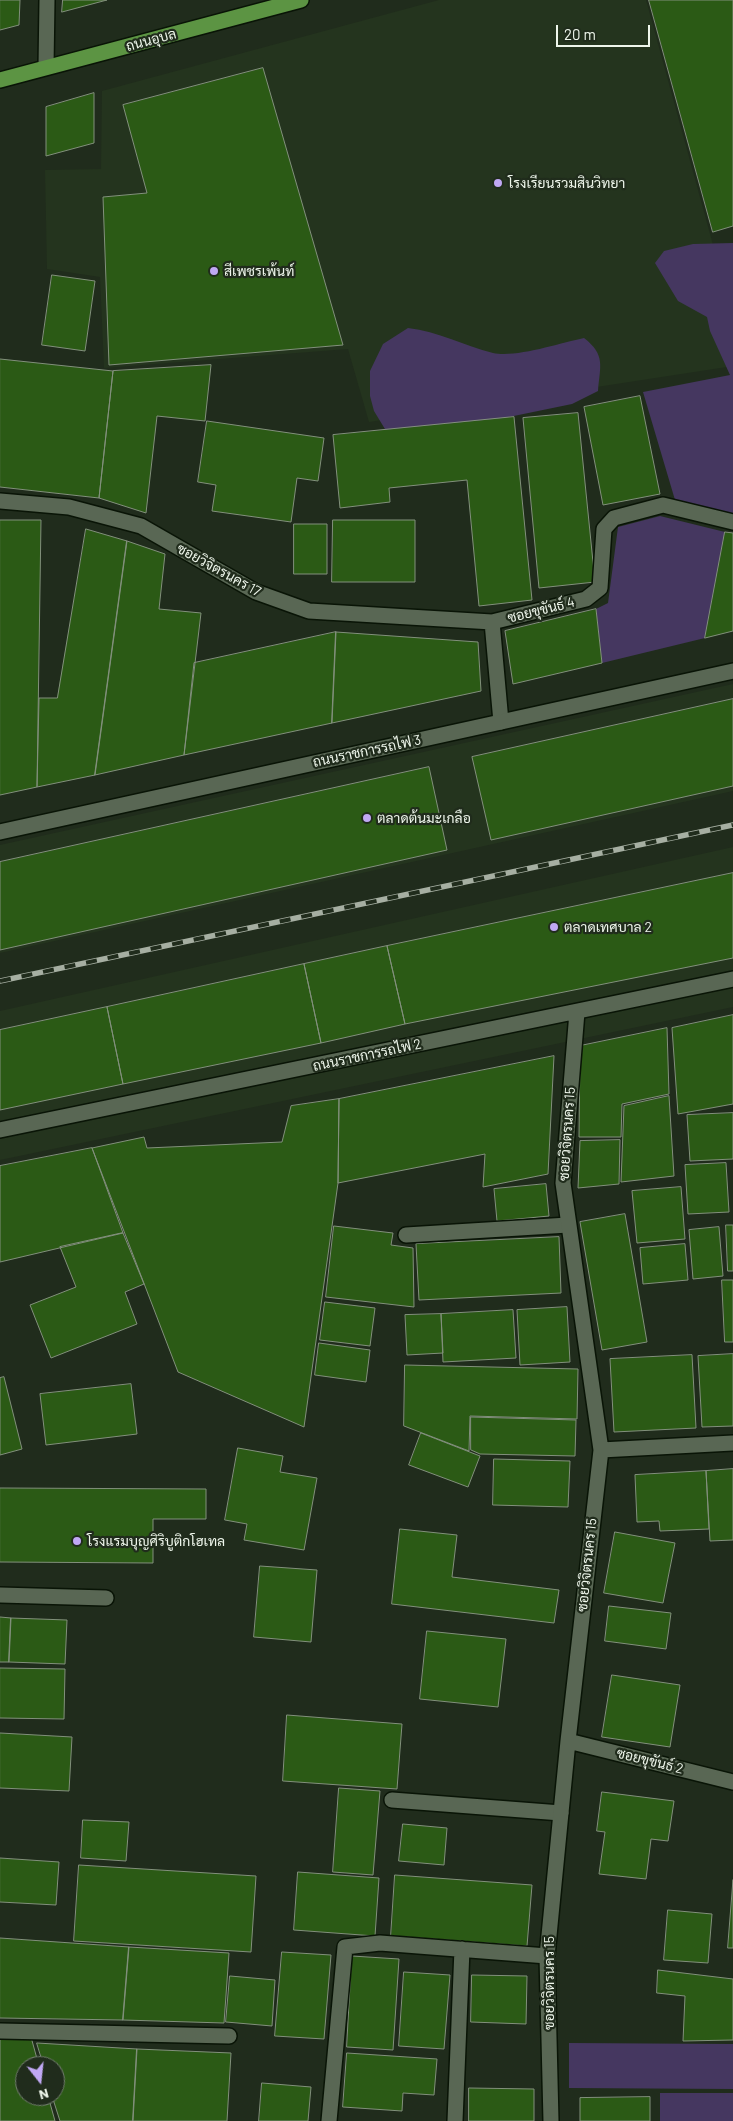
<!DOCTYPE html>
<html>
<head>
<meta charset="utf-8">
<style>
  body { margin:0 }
  #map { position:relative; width:733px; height:2121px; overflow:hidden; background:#202c1c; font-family:Barlow,sans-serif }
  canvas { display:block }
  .north { position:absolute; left:15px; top:2056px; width:50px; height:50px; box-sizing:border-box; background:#202c1c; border:1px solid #727d6f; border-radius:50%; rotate:164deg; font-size:14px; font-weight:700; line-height:20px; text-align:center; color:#eef6eb }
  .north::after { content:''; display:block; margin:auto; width:18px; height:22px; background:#c0a8f4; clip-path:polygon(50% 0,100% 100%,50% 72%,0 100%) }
  .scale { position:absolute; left:556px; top:25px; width:94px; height:22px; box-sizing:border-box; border:2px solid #eef6eb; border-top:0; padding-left:6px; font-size:15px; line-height:18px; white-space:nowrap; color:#eef6eb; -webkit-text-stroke:4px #202c1c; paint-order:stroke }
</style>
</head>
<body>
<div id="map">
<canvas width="733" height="2121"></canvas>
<div class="north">N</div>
<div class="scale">20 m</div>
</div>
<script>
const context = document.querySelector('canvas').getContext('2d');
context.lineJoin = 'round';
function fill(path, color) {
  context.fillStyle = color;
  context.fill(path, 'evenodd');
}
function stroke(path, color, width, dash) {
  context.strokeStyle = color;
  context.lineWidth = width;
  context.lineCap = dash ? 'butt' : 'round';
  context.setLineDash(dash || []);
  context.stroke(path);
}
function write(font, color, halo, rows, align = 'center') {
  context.font = font + ' Barlow,Sarabun,sans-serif';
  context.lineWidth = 4.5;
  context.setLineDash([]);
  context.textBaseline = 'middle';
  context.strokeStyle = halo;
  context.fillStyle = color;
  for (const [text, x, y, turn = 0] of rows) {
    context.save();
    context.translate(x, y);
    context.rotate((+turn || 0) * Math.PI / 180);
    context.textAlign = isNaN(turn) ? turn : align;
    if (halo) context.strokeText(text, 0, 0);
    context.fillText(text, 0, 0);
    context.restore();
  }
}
const built = new Path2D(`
  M439,0H646L733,318V366L369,422L348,349L104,368L100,277L47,269L45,170L101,169L102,91Z
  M733,684V791L0,953V845Z
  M733,847V1007L0,1160V1011Z`);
const green = new Path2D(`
  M733,243V515L675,500L643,392L730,375L710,331L707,317L678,301L655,263L664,251L693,244Z
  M408,328C438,331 464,346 493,353C516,358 560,343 584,338C606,355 600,366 598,391L572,404L402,439L388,434L374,411L370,396V371L383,344Z
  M660,516L725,532L705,638L602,663L596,609L608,603L618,527Z
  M569,2043L733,2044V2089L569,2088Z
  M660,2093H733V2121H660Z`);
const building = new Path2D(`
  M0,0H20L19,25L0,30Z
  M63,0H107L62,12Z
  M649,0H733V226L713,232Z
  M263,68L343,345L109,365L103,197L147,193L123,105Z
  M94,93V143L46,156V107Z
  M52,275L95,281L85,351L42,345Z
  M0,359L113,371L99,498L0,487Z
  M211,365L205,421L157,416L146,513L99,498L113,371Z
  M640,396L660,494L603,505L584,407Z
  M578,413L595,582L539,588L523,418Z
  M514,417L532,600L479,606L467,480L389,488L390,502L340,508L333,435Z
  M207,421L324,438L318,481L297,478L291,522L212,511L216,485L198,482Z
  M0,520H41L37,787L0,795Z
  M333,520H415V582H332Z
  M294,524H327V574H294Z
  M86,529L127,541L95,775L37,787L39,698H57Z
  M725,532L733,533V631L705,638Z
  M127,541L165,554L159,609L201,613L184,755L95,775Z
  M596,609L602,663L513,684L505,631Z
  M336,632L332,723L184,755L194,663Z
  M336,632L478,642L481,691L332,723Z
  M733,699V786L491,840L472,757Z
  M429,767L447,850L0,950V862Z
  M733,873V958L405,1024L387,946Z
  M387,946L405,1024L321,1043L304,964Z
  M304,964L321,1043L123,1084L107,1007Z
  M107,1007L123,1084L0,1110V1030Z
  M733,1015V1104L678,1114L672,1028Z
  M667,1028L669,1094L622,1104L621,1137H579L580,1046Z
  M554,1056L548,1174L483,1187L485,1154L338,1183L339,1099Z
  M669,1096L674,1176L621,1182L624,1106Z
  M339,1099L338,1183L304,1427L178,1372L92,1148L144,1137L147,1148L282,1142L291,1106Z
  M733,1113V1159L690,1161L687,1115Z
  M620,1140L619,1184L578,1188L580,1141Z
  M92,1148L123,1233L0,1262V1166Z
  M726,1163L729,1212L688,1214L685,1165Z
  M546,1184L549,1216L497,1221L494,1189Z
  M681,1187L685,1239L637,1243L632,1191Z
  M625,1214L647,1342L602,1350L580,1222Z
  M726,1225H733V1271H728Z
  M334,1226L393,1233L391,1245L413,1248L414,1307L326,1297Z
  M719,1227L723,1276L693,1279L689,1230Z
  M123,1233L144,1284L125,1292L137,1324L51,1358L30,1305L76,1287L60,1247Z
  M559,1237L561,1293L419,1300L416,1244Z
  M685,1244L688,1280L643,1284L640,1248Z
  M722,1280H733V1342H725Z
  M325,1302L375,1308L370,1346L320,1340Z
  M567,1307L570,1362L520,1365L517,1310Z
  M513,1310L516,1358L443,1362L441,1314Z
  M441,1314L443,1353L407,1355L405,1315Z
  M319,1343L370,1350L366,1382L315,1375Z
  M733,1354V1426L702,1427L698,1356Z
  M692,1355L696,1428L614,1432L610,1359Z
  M405,1365L578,1369L577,1419L470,1416L469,1451L404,1426Z
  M4,1377L22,1449L0,1455V1378Z
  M131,1384L137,1434L46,1445L40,1394Z
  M471,1417L576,1420L575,1456L480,1454L471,1450Z
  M421,1433L480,1456L468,1487L409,1465Z
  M238,1448L283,1456L280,1472L317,1478L304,1550L244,1540L247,1524L225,1520Z
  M494,1459L570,1461L568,1507L493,1505Z
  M733,1469V1540L710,1541L706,1471Z
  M706,1471L709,1529L660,1531L659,1521L637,1522L635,1475Z
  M0,1488L206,1489V1519H153V1563L0,1562Z
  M400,1529L457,1535L452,1577L559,1590L554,1623L392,1604Z
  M615,1532L675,1543L663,1603L604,1593Z
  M260,1566L317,1570L311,1642L254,1637Z
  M609,1606L671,1613L666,1649L605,1641Z
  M0,1617L11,1618L9,1662H0Z
  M11,1618L67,1620L65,1664L9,1662Z
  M427,1631L506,1639L498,1707L420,1699Z
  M0,1668L65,1669L64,1719L0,1718Z
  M612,1675L680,1685L670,1747L602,1737Z
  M287,1715L402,1724L397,1789L283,1781Z
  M0,1733L72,1737L69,1791L0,1788Z
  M339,1788L380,1791L373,1875L333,1872Z
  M602,1792L674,1801L668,1841L651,1839L646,1879L599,1874L605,1832L597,1831Z
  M83,1820L129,1822L126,1861L81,1858Z
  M403,1824L447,1828L444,1865L399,1861Z
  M0,1858L59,1862L56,1905L0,1902Z
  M79,1865L256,1876L251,1952L74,1941Z
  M298,1872L379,1878L375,1936L294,1930Z
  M395,1875L532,1885L527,1946L391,1936Z
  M733,1880V1948H728Z
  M668,1910L712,1914L708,1963L664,1960Z
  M0,1938L129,1947L123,2020L0,2018Z
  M129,1947L229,1953L224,2023L123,2020Z
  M282,1952L331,1955L324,2039L275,2036Z
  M352,1956L399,1959L393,2050L347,2047Z
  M658,1970L733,1979V2040L683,2041L685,1996L657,1993Z
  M404,1972L450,1975L444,2049L399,2046Z
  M472,1975L527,1976L526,2024L471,2022Z
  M230,1976L275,1980L272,2026L226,2022Z
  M31,2037L39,2066H25V2096H48L55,2121H0V2040Z
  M37,2043L137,2049L133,2121H60L52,2096H55V2066H44Z
  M137,2049L231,2053L227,2121H133Z
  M347,2053L437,2059L434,2095L403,2093L402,2111L343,2107Z
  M262,2083L311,2087L308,2121H259Z
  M469,2088L534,2089V2121H469Z
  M650,2097V2121H580V2098Z`);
const lane = new Path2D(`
  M0,501L69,507L141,526L256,592L309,611L492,622L501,722
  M492,622L586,599L600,588L604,529L614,518L663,505L733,522
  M406,1235L568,1225
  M0,1595L106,1598
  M392,1800L561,1813
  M0,2031L229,2036
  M329,2121L345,1947L380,1943L547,1956
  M455,2121L462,1949`);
const street = new Path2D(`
  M46,67L47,0
  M0,832L733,671
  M0,1130L733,979
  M601,1450L733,1443
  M568,1741L733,1782
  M551,2121L547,1956L568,1741L601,1450L563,1183L577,1012`);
const primary = new Path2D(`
  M0,80L301,0`);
const rail = new Path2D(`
  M0,981L733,825`);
const markers = [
  [498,183,5,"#c0a8f4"],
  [214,271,5,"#c0a8f4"],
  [367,818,5,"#c0a8f4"],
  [554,927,5,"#c0a8f4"],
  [77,1541,5,"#c0a8f4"]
];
const streetNames = [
  ["ถนนอุบล",151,40,-15],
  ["ซอยวิจิตรนคร 17",219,570,29],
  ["ซอยขุขันธ์ 4",541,610,-14],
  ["ถนนราชการรถไฟ 3",367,751,-12],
  ["ถนนราชการรถไฟ 2",367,1055,-12],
  ["ซอยวิจิตรนคร 15",567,1134,-86],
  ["ซอยวิจิตรนคร 15",587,1565,-84],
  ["ซอยขุขันธ์ 2",650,1761,14],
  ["ซอยวิจิตรนคร 15",549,1983,-90]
];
const poiNames = [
  ["โรงเรียนรวมสินวิทยา",508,183],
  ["สีเพชรเพ้นท์",224,271],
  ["ตลาดต้นมะเกลือ",377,818],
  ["ตลาดเทศบาล 2",564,927],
  ["โรงแรมบุญศิริบูติกโฮเทล",87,1541]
];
fill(built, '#24341e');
fill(green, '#453760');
fill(building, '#2b5a15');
stroke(building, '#82907c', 1);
stroke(lane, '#091406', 18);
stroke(street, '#091406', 18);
stroke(primary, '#091406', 18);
stroke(lane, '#596754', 15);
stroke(street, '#596754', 15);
stroke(primary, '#5c9443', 15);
stroke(rail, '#a6afa2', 5.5);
stroke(rail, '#202c1c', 4, [11]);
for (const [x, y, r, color] of markers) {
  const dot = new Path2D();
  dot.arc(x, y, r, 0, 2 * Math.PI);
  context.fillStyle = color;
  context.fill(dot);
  stroke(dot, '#202c1c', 2);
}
write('14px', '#eef6eb', '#202c1c', streetNames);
write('14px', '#eef6eb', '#202c1c', poiNames, 'left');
</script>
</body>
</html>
